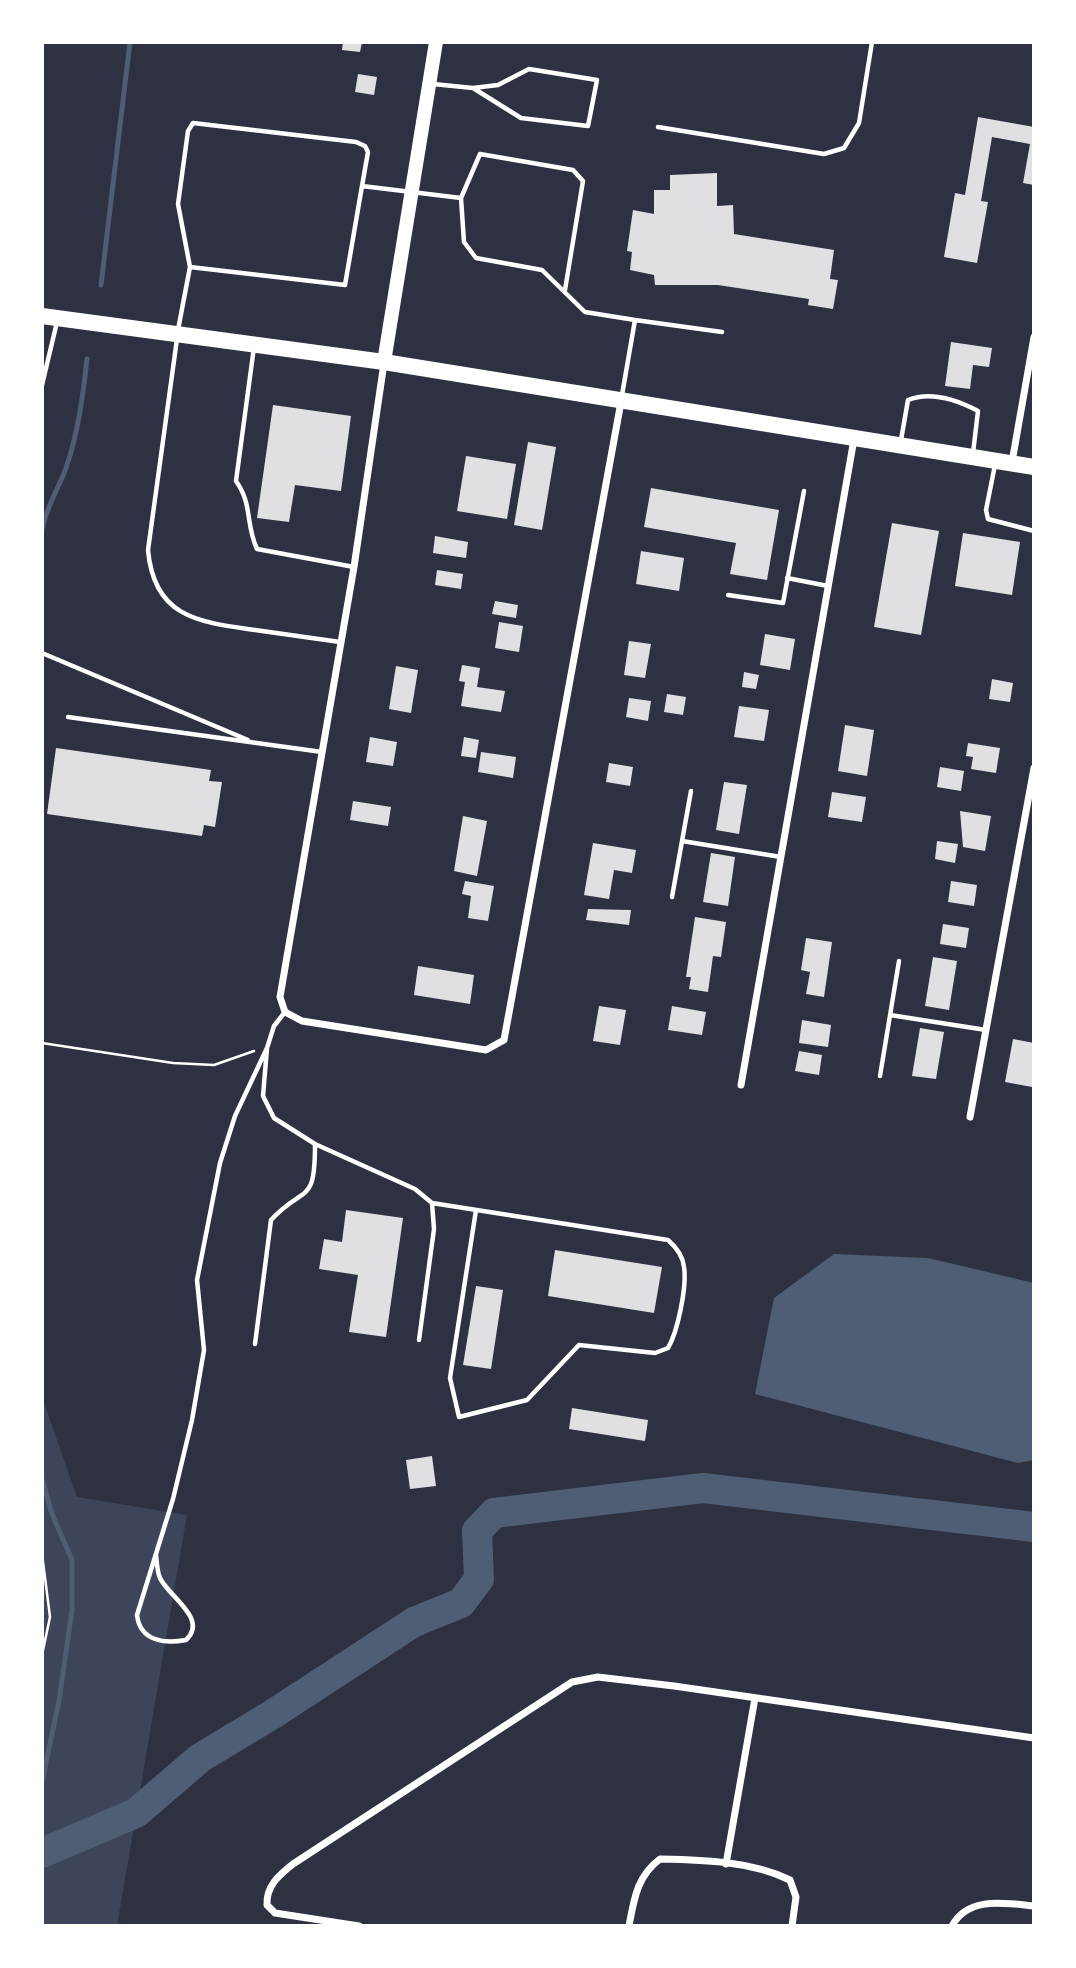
<!DOCTYPE html>
<html>
<head>
<meta charset="utf-8">
<style>
  body { margin:0 }
  #map { position:relative; width:1076px; height:1968px; overflow:hidden; background:#2d3142; font-family:"Crimson Pro",serif }
  canvas { display:block }
  .frame { position:absolute; inset:0; border:44px solid #fff; pointer-events:none }
</style>
</head>
<body>
<div id="map">
<canvas width="1076" height="1968"></canvas>
<div class="frame"></div>
</div>
<script>
const context = document.querySelector('canvas').getContext('2d');
context.lineJoin = 'round';
function fill(path, color) {
  context.fillStyle = color;
  context.fill(path, 'evenodd');
}
function stroke(path, color, width, dash) {
  context.strokeStyle = color;
  context.lineWidth = width;
  context.lineCap = dash ? 'butt' : 'round';
  context.setLineDash(dash || []);
  context.stroke(path);
}
const green = new Path2D(`
  M42,1397L77,1497L187,1515L117,1926H42Z`);
const water = new Path2D(`
  M834,1254L928,1258L1034,1283V1460L1018,1463L755,1394L774,1298Z`);
const stream = new Path2D(`
  M101,285L130,42
  M42,530C46,507 58,490 66,468C78,434 83,395 87,359
  M42,1479L52,1514L72,1560V1610L59,1701L42,1781`);
const river = new Path2D(`
  M42,1853L136,1813L200,1758L273,1714L414,1622L461,1603L479,1579L477,1531L494,1513L703,1488L1034,1527`);
const building = new Path2D(`
  M343,42H362L360,52L342,50Z
  M358,74L377,77L374,95L355,92Z
  M978,117L1034,127V185L1023,183L1030,144L992,137L981,201L988,202L977,263L944,257L955,193L965,195Z
  M717,173V206L733,205L734,234L834,250L830,279L838,280L833,309L808,305L809,299L718,285H655L654,275L630,270L632,252L627,251L633,210L654,214V190H670V175Z
  M951,342L992,348L989,367L973,365L970,389L945,386Z
  M273,405L351,416L341,491L295,485L289,522L257,518Z
  M528,442L556,447L542,530L514,525Z
  M466,456L516,464L507,519L457,511Z
  M651,488L779,510L767,580L730,574L736,543L644,527Z
  M892,523L939,531L921,635L874,627Z
  M963,533L1020,542L1012,595L955,586Z
  M435,536L468,542L466,558L433,553Z
  M641,551L684,558L679,591L636,584Z
  M437,570L463,574L461,589L435,585Z
  M495,601L518,605L516,618L492,614Z
  M499,622L523,626L519,652L495,648Z
  M765,634L795,639L790,670L760,665Z
  M629,641L651,644L645,678L624,675Z
  M462,665L480,668L477,687L505,691L501,712L461,706L465,682L459,681Z
  M396,666L418,670L411,713L389,709Z
  M744,672L759,675L756,689L742,687Z
  M992,679L1013,683L1010,702L989,699Z
  M667,694L686,697L683,715L664,712Z
  M629,698L651,701L648,721L626,717Z
  M739,706L769,710L764,741L734,737Z
  M845,725L874,730L867,776L838,771Z
  M370,737L397,742L393,766L366,762Z
  M464,737L479,740L476,758L461,756Z
  M968,743L1000,748L996,773L971,769L973,757L966,756Z
  M56,748L211,770L209,781L222,782L215,827L204,825L202,836L47,814Z
  M481,752L516,757L513,778L478,772Z
  M609,763L633,767L630,786L606,782Z
  M940,767L964,771L961,791L937,787Z
  M724,782L747,785L739,834L716,830Z
  M832,792L866,797L862,822L828,817Z
  M353,801L391,807L388,826L350,820Z
  M960,811L991,816L985,851L963,847Z
  M463,816L487,821L477,876L454,871Z
  M937,841L958,844L955,863L935,859Z
  M593,843L636,850L632,873L614,870L609,899L584,895Z
  M711,853L735,857L728,906L703,902Z
  M465,881L494,886L488,921L468,918L471,896L462,894Z
  M951,881L977,885L974,906L948,902Z
  M588,909L631,910L629,925L586,920Z
  M695,917L726,922L721,957L713,956L708,992L689,989L691,977H686Z
  M943,924L969,928L966,948L940,944Z
  M806,938L832,942L824,997L806,994L810,972L801,970Z
  M933,957L957,961L949,1010L925,1006Z
  M418,966L474,975L470,1004L414,995Z
  M599,1006L626,1010L620,1045L593,1041Z
  M672,1006L706,1012L702,1035L668,1030Z
  M802,1020L831,1025L828,1047L799,1043Z
  M920,1028L944,1032L936,1079L912,1076Z
  M1013,1039L1034,1043L1032,1087L1005,1082Z
  M799,1051L822,1055L819,1075L795,1071Z
  M346,1210L403,1218L386,1337L349,1332L358,1275L319,1269L324,1239L342,1242Z
  M555,1250L662,1267L654,1313L548,1296Z
  M476,1286L503,1290L491,1369L463,1365Z
  M572,1408L648,1420L645,1441L569,1429Z
  M432,1456L436,1486L410,1489L406,1460Z`);
const path = new Path2D(`
  M42,1043L173,1063L214,1065L254,1051
  M42,1554L50,1617L42,1655`);
const service = new Path2D(`
  M433,84L473,88L498,85L529,69L597,80L588,126L521,118L473,88
  M658,127L824,154L844,148L859,123L872,42
  M461,198L480,154L573,170L583,181L565,290
  M190,267L345,285L362,186
  M635,320L722,332
  M178,330L190,267L178,204L188,131L193,123L356,142L365,146L368,152L362,186L461,198L464,242L476,258L542,270L585,312L635,320L622,395
  M177,339L148,550C154,618 199,622 255,630C284,634 312,638 340,642
  M254,347L236,481C253,505 245,523 257,549L354,567
  M42,385L57,322
  M901,440L908,400C931,391 957,400 978,411L973,453
  M995,465L986,510L988,519L1034,531
  M787,578L828,586
  M728,595L783,603L804,491
  M42,653L248,740
  M68,717L322,752
  M682,841L781,857
  M672,897L691,791
  M890,1015L986,1030
  M267,1048L263,1096L274,1118L315,1144L415,1189L432,1203L668,1240C676,1247 683,1256 684,1267C687,1286 678,1331 668,1348L655,1353L579,1345L527,1400L459,1417L450,1378L476,1210
  M880,1076L899,961
  M419,1340L434,1229L432,1203
  M255,1344L271,1220C304,1184 315,1207 315,1145
  M156,1555C157,1563 157,1571 160,1578C168,1596 209,1619 186,1640C164,1644 140,1641 137,1615L173,1499L192,1420L204,1350L197,1280L220,1163L235,1116L267,1048L274,1026L285,1012`);
const minor = new Path2D(`
  M384,363L354,567L280,997L285,1012L302,1021L486,1050L504,1040L621,402
  M1012,462L1034,337
  M741,1085L854,439
  M970,1117L1034,768
  M726,1864L755,1698
  M359,1926L275,1913L267,1905C266,1886 279,1875 293,1864L572,1682L598,1677L674,1686L1034,1738
  M629,1926C634,1899 637,1876 660,1859C703,1860 751,1861 790,1880L796,1897L792,1926
  M952,1926C968,1896 1005,1903 1034,1906`);
const secondary = new Path2D(`
  M384,362L436,42`);
const primary = new Path2D(`
  M42,316L384,362L1034,467`);
fill(green, '#3c4559');
fill(water, '#4f5d75');
stroke(stream, '#4f5d75', 5);
stroke(river, '#4f5d75', 30);
fill(building, '#e0e0e3');
stroke(path, '#fff', 2.5);
stroke(service, '#fff', 4.5);
stroke(minor, '#fff', 7);
stroke(secondary, '#fff', 14);
stroke(primary, '#fff', 16);
</script>
</body>
</html>
